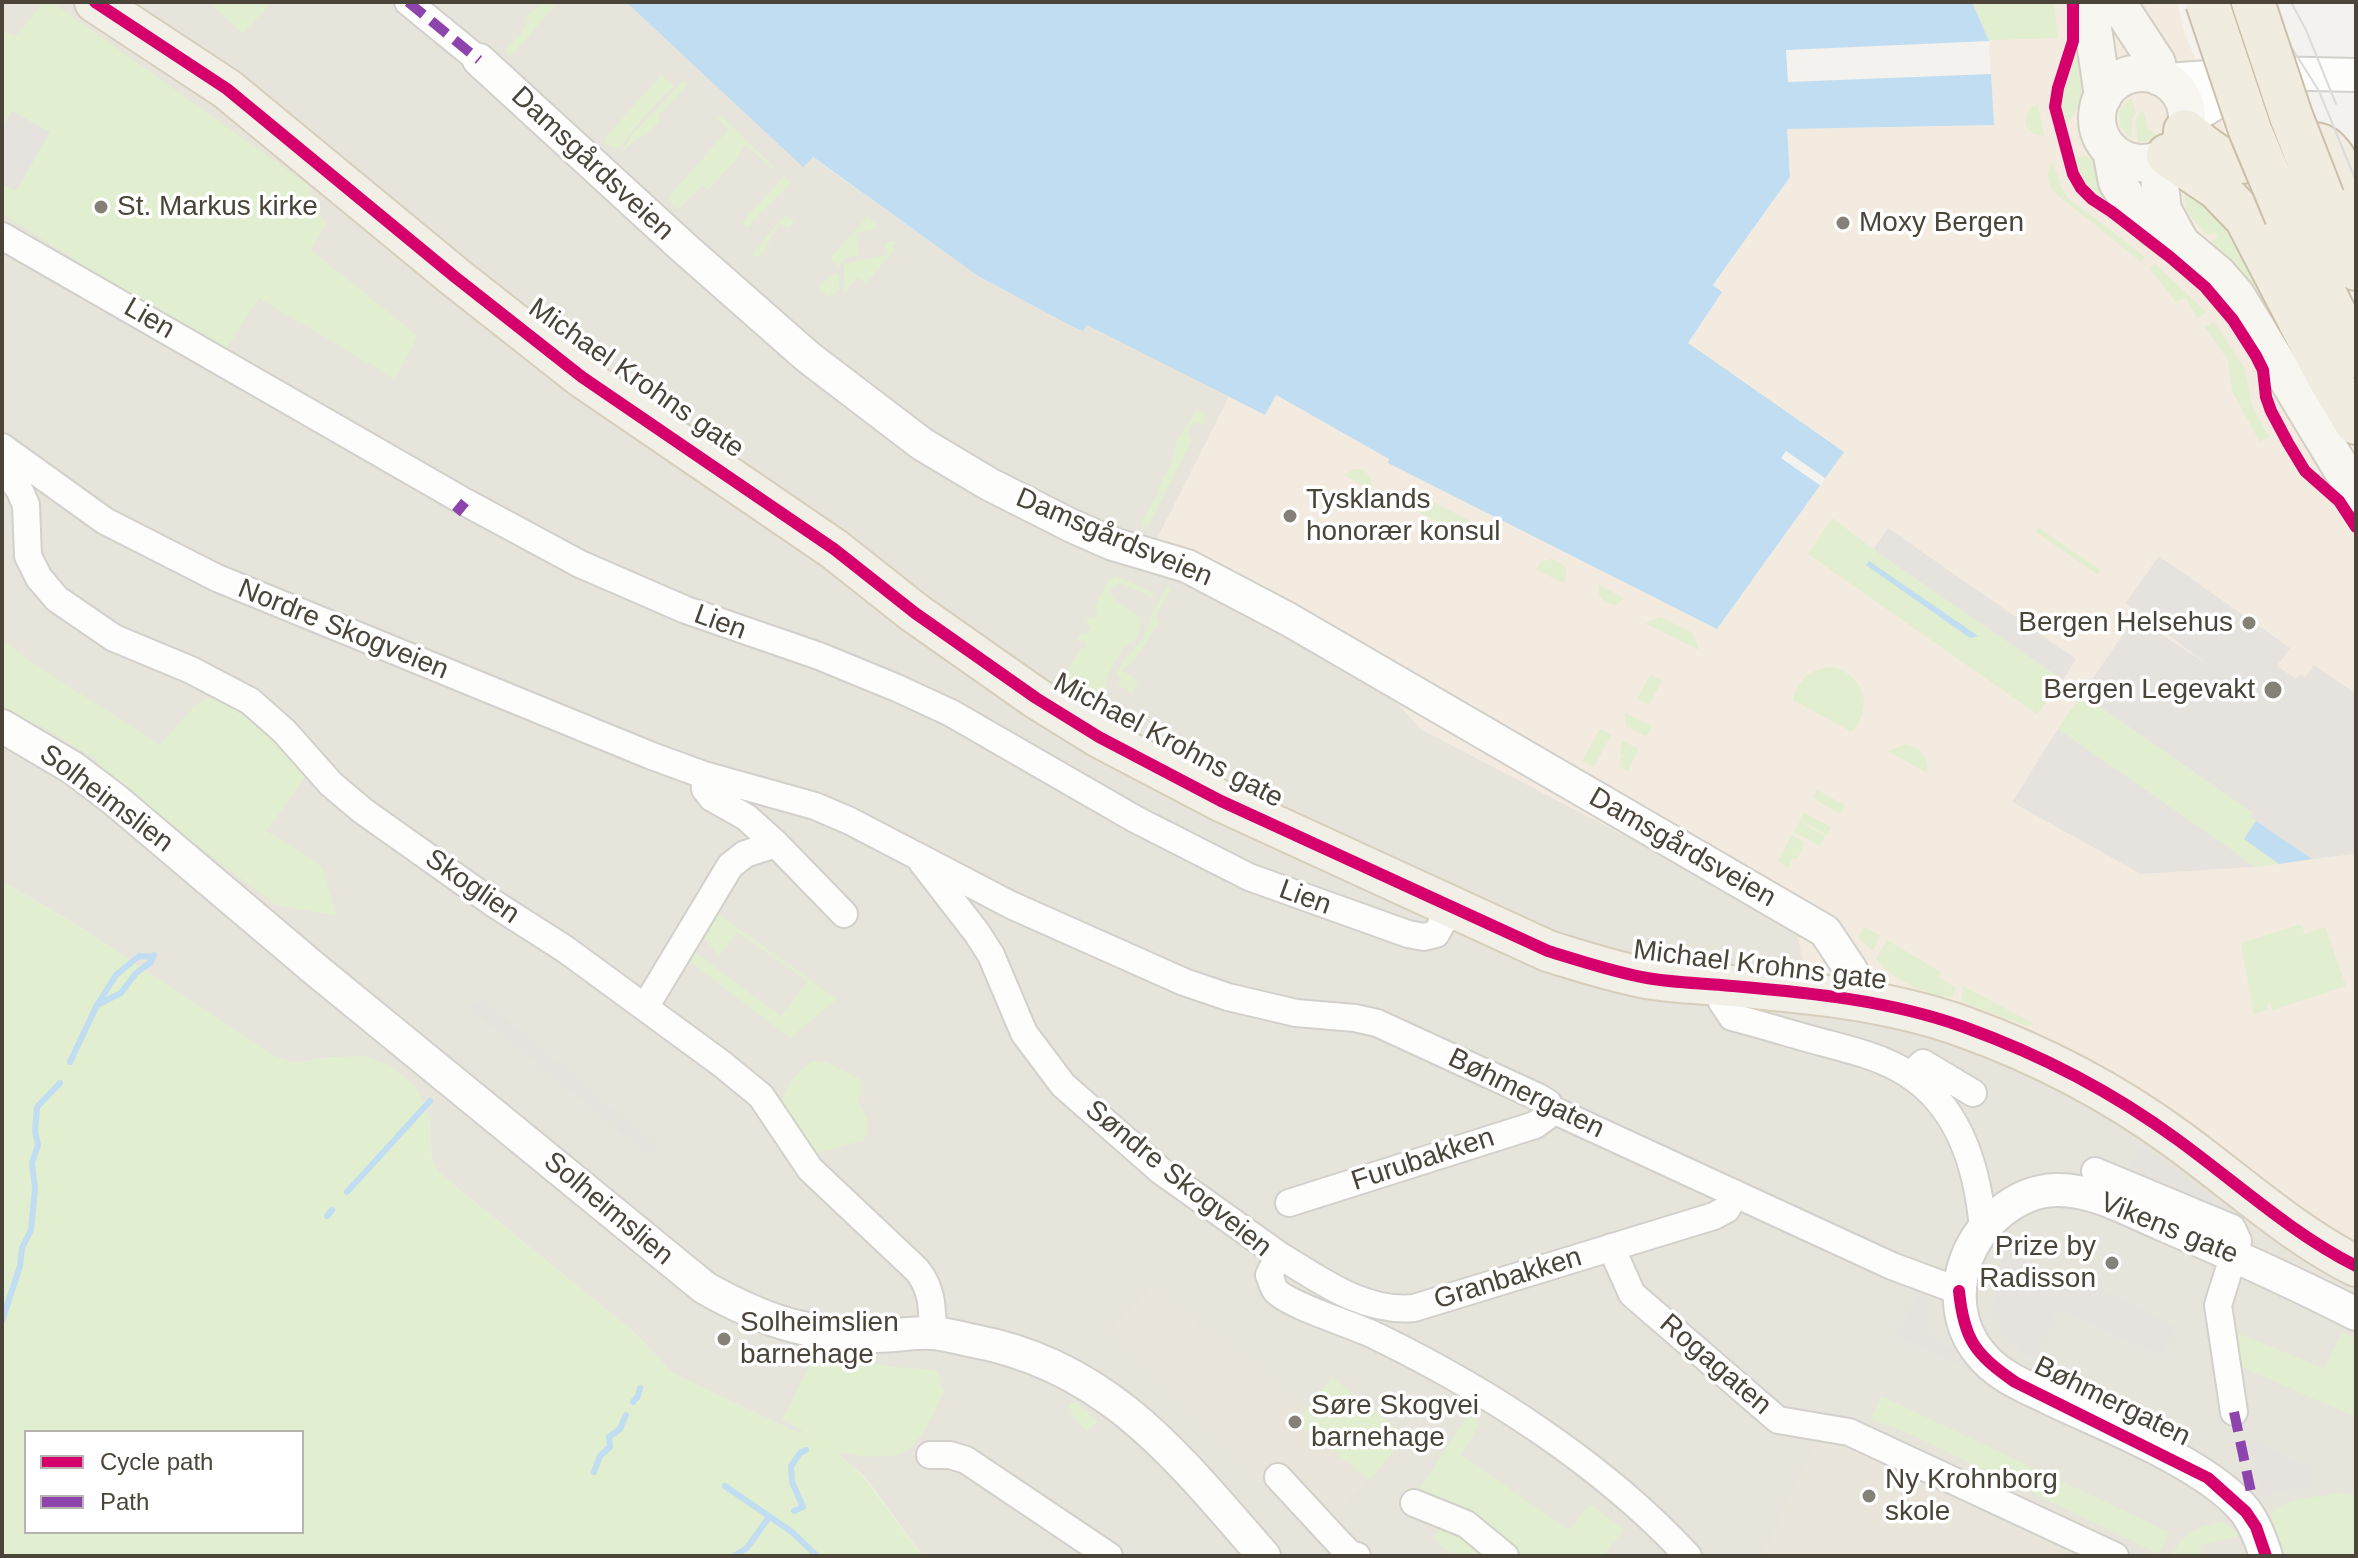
<!DOCTYPE html>
<html>
<head>
<meta charset="utf-8">
<style>
  body { margin:0 }
  #map { position:relative; width:2358px; height:1558px; overflow:hidden; background:#f4f2ee; font-family:Helvetica,sans-serif }
  canvas { display:block }
  .frame { position:absolute; inset:0; border:4px solid #4b4439; pointer-events:none }
  .legend { position:absolute; left:24px; top:1430px; width:280px; height:104px; box-sizing:border-box; background:#fff; border:2px solid #b7b4b0; margin:0; padding:10px 14px; list-style:none; font-size:24px; color:#4b4439 }
  .legend li { display:flex; align-items:center; gap:16px; height:40px }
  .legend b { width:40px; border:2px solid #b7b4b0 }
</style>
</head>
<body>
<div id="map">
<canvas width="2358" height="1558"></canvas>
<div class="frame"></div>
<ul class="legend">
<li><b style="height:10px;background:#d6006c"></b>Cycle path</li>
<li><b style="height:10px;background:#8e44ad"></b>Path</li>
</ul>
</div>
<script>
const context = document.querySelector('canvas').getContext('2d');
context.lineJoin = 'round';
function fill(path, color) {
  context.fillStyle = color;
  context.fill(path, 'evenodd');
}
function stroke(path, color, width, dash) {
  context.strokeStyle = color;
  context.lineWidth = width;
  context.lineCap = dash ? 'butt' : 'round';
  context.setLineDash(dash || []);
  context.stroke(path);
}
function write(font, color, halo, rows, align = 'center') {
  context.font = font + ' Helvetica,sans-serif';
  context.lineWidth = 7;
  context.setLineDash([]);
  context.textBaseline = 'middle';
  context.strokeStyle = halo;
  context.fillStyle = color;
  for (const [text, x, y, turn = 0] of rows) {
    context.save();
    context.translate(x, y);
    context.rotate((+turn || 0) * Math.PI / 180);
    context.textAlign = isNaN(turn) ? turn : align;
    if (halo) context.strokeText(text, 0, 0);
    context.fillText(text, 0, 0);
    context.restore();
  }
}
const residential = new Path2D(`
  M2,2H626L803,166L812,157L978,276L1071,326L1083,331L1086,324L1229,397L1150,553L1382,686L1421,729L1796,925L2129,1109L2356,1262V1556H923L865,1477L835,1451L672,1373L637,1335L438,1172L432,1160L429,1116L415,1086L333,1057L294,1063L275,1057L85,930L2,881Z`);
const commercial = new Path2D(`
  M1972,2H2177L2185,34L2273,248L2356,413V1262L2129,1109L1808,992L1796,925L1421,729L1382,686L1150,554L1229,397L1265,415L1275,395L1390,459L1388,463L1717,629L1843,453L1687,343L1722,292L1713,286L1790,177L1787,129L1993,125L1989,41Z`);
const education = new Path2D(`
  M1151,1288L1307,1407L1332,1377L1406,1436L1370,1480L1313,1533L1110,1331Z
  M1819,1435L2077,1556H1762Z`);
const green = new Path2D(`
  M43,2H52L307,184L326,225L311,250L418,336L395,379L259,298L224,353L2,214V30L16,36Z
  M209,2H272L243,34Z
  M545,2H558L511,57L504,51L524,29L528,14Z
  M1972,2H2054L2058,38L1989,40Z
  M2078,49C2087,86 2091,95 2064,126L2060,102Z
  M661,75L674,86L658,101L618,149L605,144L604,139Z
  M683,81L687,85L659,115V122L646,135L633,141L620,156L632,134Z
  M2131,97L2136,112L2132,119L2131,138L2121,128L2119,111Z
  M2038,104L2044,136L2034,134L2026,126C2024,115 2028,107 2038,104Z
  M2141,111H2143L2148,128L2158,136L2153,140L2138,142L2135,121Z
  M721,116L774,167L773,169L746,145L739,153L741,155L708,190L702,185L678,210L669,201L672,193L728,130L717,119Z
  M2086,156L2097,162L2114,205C2092,192 2082,181 2074,157Z
  M2053,162L2061,186L2067,197L2145,257L2141,262L2054,192C2047,182 2045,172 2053,162Z
  M785,175L791,183L747,228L742,222Z
  M2185,192C2226,200 2260,284 2278,319L2269,324L2210,250L2211,242L2218,237L2213,232L2208,235C2195,222 2183,212 2185,192Z
  M785,215L795,221L788,228L780,224C770,235 769,248 758,258L752,254Z
  M867,217L876,223L877,229L856,233L860,254L845,258L838,267L830,258Z
  M898,240L892,247L895,250L866,283L858,277L843,294L844,264L887,255L885,243Z
  M2155,264L2206,312L2197,319L2186,298L2175,301L2150,269Z
  M836,272L839,274V290L828,297L817,287Z
  M2214,322L2245,369L2252,406L2269,437L2260,442L2232,391L2228,360L2205,327Z
  M1196,410L1203,413L1206,419L1204,424L1196,422L1189,427L1188,435L1192,440L1147,528L1140,526L1141,521L1159,492L1157,490L1169,468L1176,443Z
  M1354,469C1366,469 1373,476 1371,489L1344,475Z
  M1425,498L1488,530L1479,541L1420,513Z
  M1832,518L1877,552L2063,680L2037,714L1808,554Z
  M2039,528L2100,570L2097,574L2036,532Z
  M1551,559C1564,562 1571,571 1564,583L1536,570L1541,562Z
  M1115,575L1155,594L1152,597L1119,583L1110,589C1111,604 1132,610 1143,618C1137,629 1142,642 1124,646L1108,675L1106,686L1108,688L1104,696L1095,694L1093,697L1112,708L1108,715L1060,685L1080,648H1085L1086,642L1077,640L1082,632L1087,634L1091,627L1086,624L1089,616L1094,618L1098,610L1094,608L1110,577L1114,578Z
  M1599,585L1624,598L1616,605L1605,603L1599,595Z
  M1167,586L1171,589L1155,617L1160,621L1135,659L1122,670L1138,681L1133,693L1118,685L1121,678L1116,675L1122,662L1143,638L1151,616Z
  M1661,617L1693,633L1699,650L1645,623Z
  M2,639L30,661L160,745L195,705L216,695L293,752L310,770L267,831L322,866L337,916L276,905L111,780L94,758L44,728L2,711Z
  M1833,667C1864,676 1874,707 1852,732L1793,700C1799,678 1810,669 1833,667Z
  M1650,675L1662,681L1649,705L1637,699Z
  M2082,694L2253,813L2250,817L2256,821L2244,839L2279,864L2254,867L2058,729Z
  M1625,713L1652,726L1646,737L1626,726Z
  M1600,729L1611,735L1594,767L1582,761Z
  M1622,741L1639,749L1628,771L1620,767V757H1624L1620,754Z
  M1906,744C1921,747 1929,758 1927,773L1888,751Z
  M1817,790L1845,805L1840,814L1813,798Z
  M1804,813L1831,827L1827,835L1800,820Z
  M1800,821L1825,836L1820,846L1794,832Z
  M1792,835L1805,843L1797,859L1793,858L1788,868L1778,861Z
  M2,881L85,930L276,1057L294,1063L333,1057L365,1056L391,1066L415,1086L429,1116L432,1160L438,1172L637,1335L672,1373L801,1434L802,1430L782,1420L814,1355L897,1367L936,1370L941,1378L942,1388L945,1390C915,1454 910,1465 837,1452L864,1477L923,1556H2ZM26,1432H302V1532H26Z
  M717,913L837,999L790,1038L688,960L695,952L781,1016L808,981L737,932L719,957L704,937Z
  M2301,924L2305,934L2325,927L2346,986L2273,1010L2270,1003L2267,1005L2268,1010L2254,1014L2241,943Z
  M1864,927L1880,935L1873,951L1860,940L1859,935Z
  M1887,940L1941,972L1939,977L1956,988L1953,997C1926,997 1894,979 1876,959Z
  M1963,986L2034,1024L2026,1026L1961,1001Z
  M812,1062H827L861,1080L863,1091L858,1101L867,1119L869,1131L864,1140L811,1155L777,1102L783,1098C788,1080 797,1073 812,1062Z
  M2233,1331L2325,1369L2342,1332L2356,1338V1417L2237,1365Z
  M1332,1377L1406,1436L1370,1480L1296,1422Z
  M1881,1396L2169,1532L2159,1554L1908,1433L1871,1419Z
  M1075,1401L1098,1421L1087,1432L1073,1416L1069,1406Z
  M1472,1408L1479,1425L1461,1455L1569,1530L1590,1504L1624,1530L1603,1556H1516L1417,1494Z
  M2337,1493L2356,1495V1556H2284L2271,1515L2274,1509L2295,1500Z
  M1449,1521L1494,1556C1470,1556 1443,1558 1434,1535Z
  M2223,1522L2241,1536L2200,1545L2202,1556H2172C2184,1530 2196,1528 2223,1522Z`);
const parking = new Path2D(`
  M12,111L50,132L16,191L2,184V129Z
  M1888,528L2076,659L2063,680L1877,552L1874,548Z
  M2159,556L2290,648L2277,666L2296,679L2300,674L2305,677L2314,665L2356,694V854L2312,859L2250,817L2253,813L2082,694L2135,617L2207,664L2126,603Z
  M2058,729L2229,848L2254,867L2141,874L2012,802Z
  M483,1000L660,1149L645,1152L466,1005Z
  M2141,1146L2229,1210L2225,1221L2126,1171Z
  M2011,1247L2021,1256L2054,1274L2072,1280L2073,1273L2176,1326L2162,1356L2057,1309L2034,1360L2019,1349L2002,1332L1994,1300L2001,1264Z
  M1918,1292L1933,1299L1920,1332L1974,1360L1971,1372L1900,1338V1330Z
  M2256,1440L2308,1467L2314,1485L2263,1496L2254,1472L2249,1441Z`);
const water = new Path2D(`
  M626,2H1972L1989,41L1994,125L1787,129L1790,177L1713,285L1722,292L1688,343L1844,452L1717,629L1388,463L1389,459L1276,395L1265,415L1087,325L1083,331L1071,326L978,276L813,157L803,167Z
  M1869,561L1978,636L1970,638L1866,565Z
  M2256,821L2312,859L2279,864L2244,839Z`);
const pier = new Path2D(`
  M1989,41L1991,74L1788,82L1786,50Z
  M1786,451L1825,478L1821,486L1781,458Z`);
const stream = new Path2D(`
  M99,1002L116,975L139,956L153,957
  M70,1062L97,1005L121,993L136,973L151,962L154,955
  M347,1192L430,1101
  M327,1216L332,1210
  M2,1321L20,1266L22,1248L31,1230L35,1189L32,1163L38,1145L35,1131L37,1107L60,1083
  M633,1402L638,1396L640,1388
  M594,1472L600,1456L610,1447L609,1437L620,1429L626,1415
  M725,1486L792,1532L817,1556
  M794,1511L803,1507L792,1482L791,1466L800,1453L806,1450
  M734,1556L747,1548L769,1517`);
const minor = new Path2D(`
  M408,2L479,60
  M2,236L465,502L580,564L686,610L819,656L897,688L951,713L1135,819L1249,877L1408,934L1424,937L1436,934L1451,907
  M2,447L105,521L217,578L652,756L704,775L815,806L850,821L1011,905L1184,982L1228,997L1296,1013L1355,1018L1377,1023L1538,1097L1548,1103L1551,1109L1892,1266L1959,1291
  M2,467L19,489L26,505L28,556L39,578L57,599L114,638L191,670L250,701L284,731L331,784L363,811L493,903L565,949L722,1064L761,1096L810,1169L917,1270C933,1290 932,1308 933,1333
  M776,844L844,914
  M922,862L977,933L991,955L1024,1033L1063,1085L1161,1171L1279,1255L1269,1275C1271,1279 1273,1288 1276,1291C1290,1306 1354,1325 1376,1336C1487,1390 1604,1465 1688,1556
  M1717,984L1722,1002L1732,1017C1762,1025 1792,1034 1821,1042C1851,1050 1882,1057 1908,1074C1961,1108 1978,1170 1983,1229
  M650,999L730,866L745,854L776,844L746,817L712,798L705,789L704,775
  M1910,1075L1923,1063L1973,1093
  M2095,1171L2232,1228L2238,1241L2218,1305L2234,1412
  M1289,1203L1535,1125L1546,1117L1551,1109
  M1611,1247L1632,1294L1778,1420L1849,1432L2115,1556
  M1279,1255C1320,1280 1364,1313 1414,1308L1714,1216L1727,1209L1734,1193
  M930,1455H950L966,1460L1109,1556
  M1278,1477L1341,1545L1350,1554L1357,1556
  M1414,1503L1466,1524L1505,1556`);
const tertiary = new Path2D(`
  M479,60L683,247L808,357L922,444L989,484L1072,526L1113,544L1187,566L1288,619L1801,917L1825,931L1851,970L1863,1000
  M2166,80L2267,73L2356,75
  M2187,120L2216,103L2250,76
  M2,726L73,768L114,799L316,970L705,1288C766,1322 807,1335 878,1336C896,1336 914,1332 932,1333C946,1334 960,1338 974,1341C1109,1366 1179,1459 1264,1556
  M2266,1556C2261,1540 2256,1526 2246,1512C2208,1464 2105,1425 2049,1398C2024,1386 1996,1375 1979,1352C1958,1326 1955,1291 1966,1260C1979,1224 2016,1191 2056,1190C2093,1189 2131,1211 2164,1225C2229,1253 2293,1282 2356,1314`);
const secondary = new Path2D(`
  M2086,2L2092,21L2103,97
  M2117,2L2157,63L2159,77
  M2097 118a45 45 0 1 1 90 0a45 45 0 1 1-90 0Z
  M2111,150L2117,182L2133,207L2153,227L2170,240L2182,244L2218,274L2237,296L2356,493
  M2157,161L2163,210L2181,243`);
const primary = new Path2D(`
  M95,2L227,89L455,277L582,377L834,549L915,613L1036,698L1099,737L1221,801L1548,951C1581,961 1613,972 1647,978C1675,983 1704,983 1732,986C1810,993 1889,1000 1964,1027C2039,1054 2114,1093 2178,1140C2237,1183 2291,1233 2356,1266`);
const trunk = new Path2D(`
  M2185,131C2198,142 2211,155 2227,160C2236,163 2248,162 2258,160C2278,157 2311,131 2329,152C2342,166 2348,192 2356,209
  M2168,155L2217,188L2246,218L2328,376L2356,423
  M2323,198L2356,269
  M2286,216L2356,356`);
const tram = new Path2D(`
  M2263,2L2319,91L2356,181
  M2291,2L2306,30L2336,104`);
const trunkBridge = new Path2D(`
  M2207,2L2250,130L2286,216
  M2253,2L2291,116L2323,198`);
const quiet = new Path2D(`
  M408,2L479,60
  M456,513L465,502
  M354,634L357,627
  M2234,1412L2251,1492`);
const cycleway = new Path2D(`
  M95,2L227,89L455,277L582,377L834,549L915,613L1036,698L1099,737L1221,801L1548,951C1581,961 1613,972 1647,978C1675,983 1704,983 1732,986C1810,993 1889,1000 1964,1027C2039,1054 2114,1093 2178,1140C2237,1183 2291,1233 2356,1266
  M2073,2V41L2058,88L2055,107L2073,174L2081,188L2092,199L2112,212L2170,257L2205,287L2233,320L2256,356L2263,370L2266,397L2271,411L2288,443L2305,471L2339,501L2356,527
  M1959,1291C1964,1340 1975,1354 2015,1382L2208,1478L2246,1512L2256,1527L2266,1556`);
const markers = [
  [101,207,8,"#868178"],
  [1843,223,8,"#868178"],
  [1290,516,8,"#868178"],
  [2249,623,8,"#868178"],
  [2273,690,10,"#868178"],
  [2112,1263,8,"#868178"],
  [724,1339,8,"#868178"],
  [1295,1422,8,"#868178"],
  [1869,1496,8,"#868178"]
];
const streetNames = [
  ["Damsgårdsveien",592,164,43],
  ["Lien",149,319,30],
  ["Michael Krohns gate",636,379,35],
  ["Damsgårdsveien",1114,538,23],
  ["Lien",720,623,20],
  ["Nordre Skogveien",343,630,22],
  ["Michael Krohns gate",1168,741,28],
  ["Solheimslien",106,799,37],
  ["Damsgårdsveien",1682,848,30],
  ["Skoglien",472,887,35],
  ["Lien",1305,898,20],
  ["Michael Krohns gate",1760,966,7],
  ["Bøhmergaten",1526,1094,26],
  ["Furubakken",1423,1160,-18],
  ["Søndre Skogveien",1178,1179,39],
  ["Solheimslien",608,1209,40],
  ["Vikens gate",2169,1229,22],
  ["Granbakken",1508,1279,-17],
  ["Rogagaten",1715,1365,41],
  ["Bøhmergaten",2112,1402,26]
];
const poiNames = [
  ["St. Markus kirke",117,207],
  ["Moxy Bergen",1859,223],
  ["Tysklands",1306,500],
  ["honorær konsul",1306,532],
  ["Bergen Helsehus",2233,623,"right"],
  ["Bergen Legevakt",2255,690,"right"],
  ["Prize by",2096,1247,"right"],
  ["Radisson",2096,1279,"right"],
  ["Solheimslien",740,1323],
  ["barnehage",740,1355],
  ["Søre Skogvei",1311,1406],
  ["barnehage",1311,1438],
  ["Ny Krohnborg",1885,1480],
  ["skole",1885,1512]
];
fill(residential, '#e7e4dc');
fill(commercial, '#f3ebdf');
fill(education, '#eae5da');
fill(green, '#e1eecf');
fill(parking, '#e6e3df');
fill(water, '#c0ddf1');
fill(pier, '#f4f2ee');
stroke(stream, '#c0ddf1', 6);
stroke(minor, '#d2d0cb', 30);
stroke(tertiary, '#d2d0cb', 36);
stroke(secondary, '#d3cfc5', 40);
stroke(primary, '#d6cebb', 44);
stroke(trunk, '#ccbfa9', 46);
stroke(minor, '#fdfdfc', 26);
stroke(tertiary, '#fdfdfc', 32);
stroke(secondary, '#f7f6f1', 36);
stroke(primary, '#f2efe6', 40);
stroke(trunk, '#f0ece0', 42);
stroke(tram, '#dbdbda', 2);
stroke(trunkBridge, '#ccbfa9', 46, []);
stroke(trunkBridge, '#f0ece0', 42);
stroke(quiet, '#8e44ad', 10, [20, 10]);
stroke(cycleway, '#d6006c', 12);
for (const [x, y, r, color] of markers) {
  const dot = new Path2D();
  dot.arc(x, y, r, 0, 2 * Math.PI);
  context.fillStyle = color;
  context.fill(dot);
  stroke(dot, '#fff', 3);
}
write('28px', '#4b4439', '#fff', streetNames);
write('28px', '#4b4439', '#fff', poiNames, 'left');
</script>
</body>
</html>
